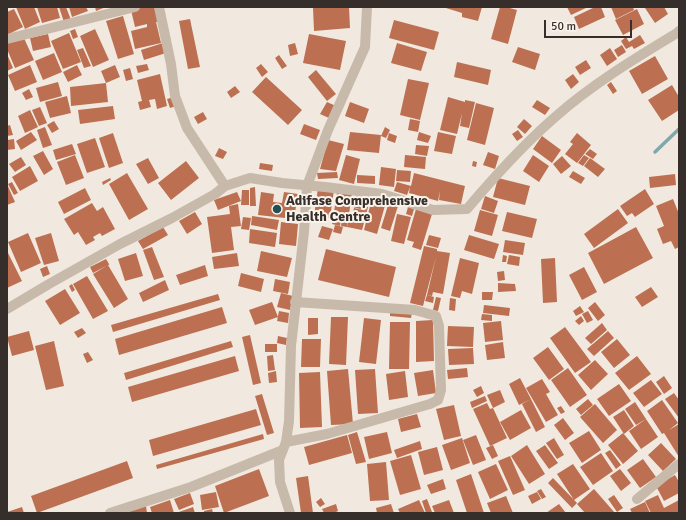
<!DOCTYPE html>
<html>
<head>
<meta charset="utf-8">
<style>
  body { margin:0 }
  #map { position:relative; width:686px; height:520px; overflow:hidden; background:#f1e9df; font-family:Signika,sans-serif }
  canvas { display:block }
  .frame { position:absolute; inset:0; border:8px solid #362e2a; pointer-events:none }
  .scale { position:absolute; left:544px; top:20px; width:88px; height:18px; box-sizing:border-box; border:2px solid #362e2a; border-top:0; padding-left:5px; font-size:12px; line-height:14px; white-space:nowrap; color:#362e2a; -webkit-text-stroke:3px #f9f3eb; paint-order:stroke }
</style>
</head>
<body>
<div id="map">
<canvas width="686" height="520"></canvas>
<div class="frame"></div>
<div class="scale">50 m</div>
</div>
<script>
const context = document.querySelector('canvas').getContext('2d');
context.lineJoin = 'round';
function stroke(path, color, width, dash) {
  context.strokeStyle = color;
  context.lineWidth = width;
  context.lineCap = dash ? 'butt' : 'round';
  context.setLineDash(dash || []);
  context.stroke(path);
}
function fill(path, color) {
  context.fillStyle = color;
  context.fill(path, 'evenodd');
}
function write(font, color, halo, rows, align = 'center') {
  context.font = font + ' Signika,sans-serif';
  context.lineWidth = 4;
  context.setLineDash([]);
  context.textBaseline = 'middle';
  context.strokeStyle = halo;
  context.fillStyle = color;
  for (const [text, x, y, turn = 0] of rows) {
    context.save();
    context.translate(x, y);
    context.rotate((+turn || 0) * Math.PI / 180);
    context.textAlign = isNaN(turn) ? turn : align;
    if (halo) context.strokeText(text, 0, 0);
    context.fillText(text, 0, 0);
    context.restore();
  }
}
const stream = new Path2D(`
  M655,152L679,129`);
const building = new Path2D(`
  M16,7H34L40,22L25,29Z
  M37,7H57L60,18L42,23Z
  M59,7H66L71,20L64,22Z
  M69,7H86L88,11L72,17Z
  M95,7H106L96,11Z
  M144,7H157L161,21L156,22L161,43L135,49L131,31L147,27V24L135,27L131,10Z
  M331,7H349L350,28L314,31L313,8Z
  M447,7H482L478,21L462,17V13L446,8Z
  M500,7H506L517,10L508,44L491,39Z
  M567,7H588L571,15Z
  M595,7H601L605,17L579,29L574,17Z
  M611,7H633L634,10L616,19Z
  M646,7H664L668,14L655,23L645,8Z
  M14,9L23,27L7,35V12Z
  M637,9L644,24L623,35L615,20Z
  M123,16L134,54L118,59L106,21Z
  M190,19L200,67L188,69L179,21Z
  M394,20L439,32L434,50L389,38Z
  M75,29L78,37L73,39L70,31Z
  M95,29L109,60L93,67L80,36Z
  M69,33L81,62L63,69L51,41Z
  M48,34L51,47L33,51L30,38Z
  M309,34L346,41L340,70L303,63Z
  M640,35L645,43L634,49L632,46L626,49L621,41L626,37L629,42Z
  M23,36L34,60L15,68L7,49V43Z
  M163,43L166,53L144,60L141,50Z
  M295,43L298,54L290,56L288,45Z
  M397,43L427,52L421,71L391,63Z
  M622,45L626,52L618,57L614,50Z
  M518,47L540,54L535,70L512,62Z
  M83,48L91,66L84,68L77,50Z
  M610,48L617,59L607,66L600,55Z
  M54,53L62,72L43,80L35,61Z
  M7,54L13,68L7,71Z
  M279,55L287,66L282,69L275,58Z
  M655,56L668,79L642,94L629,71Z
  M586,60L591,68L580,75L575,67Z
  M457,62L491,70L488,85L454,77Z
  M147,64L149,70L138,73L136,66Z
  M261,64L268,72L262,77L256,68Z
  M30,65L37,82L15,91L8,75Z
  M77,65L82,75L68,82L63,72Z
  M115,65L120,77L106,83L101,71Z
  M130,68L133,79L126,81L123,70Z
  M316,70L336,94L327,101L308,77Z
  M160,74L167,106L157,109L155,99L149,100L151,107L140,110L138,102L142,101L137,80Z
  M573,74L579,82L571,89L565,80Z
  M266,77L302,110L288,125L252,92Z
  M408,79L429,83L420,120L400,115Z
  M58,82L62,96L40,102L36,88Z
  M611,82L617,91L613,94L607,85Z
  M106,83L108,102L71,106L70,87Z
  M672,85L679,97V110L662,121L648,100Z
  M235,86L240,92L231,98L227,92Z
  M29,89L33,97L26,100L22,93Z
  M67,96L71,113L50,118L45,102Z
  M174,97L176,106L170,108L167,99Z
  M448,97L465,102V100L475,102L469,128L460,126L462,113L457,134L440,130Z
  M537,100L550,108L545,115L532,107Z
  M327,102L336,106L329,118L320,114Z
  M350,102L369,109L364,123L345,116Z
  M476,103L494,108L485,145L467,140Z
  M113,106L115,119L80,124L78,110Z
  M40,107L47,123L39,126L32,110Z
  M30,110L38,127L25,133L18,116Z
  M203,112L207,119L198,124L194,117Z
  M410,119L420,121L418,132L408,130Z
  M524,119L532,126L525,134L517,127Z
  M54,121L59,129L52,133L47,125Z
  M304,124L320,130L316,140L300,134Z
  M10,125L13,135L7,136V126Z
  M45,127L52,145L43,148L37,130Z
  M385,127L390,130L386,138L381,136Z
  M518,130L523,137L517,141L512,134Z
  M31,132L37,140L21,150L16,141Z
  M350,132L381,135L379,153L347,150Z
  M419,132L431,136L428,143L417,140Z
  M438,132L456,136L452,154L434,151Z
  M113,133L123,163L109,168L99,138Z
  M389,133L397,136L395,143L387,140Z
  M577,133L591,145L577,163L565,154L573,144L570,142Z
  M542,136L561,150L552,163L533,149Z
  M95,138L105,167L87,173L77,144Z
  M14,139L15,149L7,150V140Z
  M328,140L344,144L336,171L320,169Z
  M72,144L76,154L56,160L53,150Z
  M416,145L429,146L427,156L415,154Z
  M219,148L227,152L223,159L215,156Z
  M590,149L597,154L593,159L585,154Z
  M43,151L53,169L44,175L33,156Z
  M488,152L499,156L495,169L483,165Z
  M75,155L84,178L66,185L57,162Z
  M346,155L360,159L354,184L339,180Z
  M405,155L426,157L425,169L404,167Z
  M533,155L549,166L539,182L523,171Z
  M584,155L589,158L583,166L578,163Z
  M562,156L571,166L561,174L553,164Z
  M21,157L26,165L15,172L9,164Z
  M148,158L159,178L148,184L136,164Z
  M590,158L605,169L598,177L584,166Z
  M186,161L199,178L171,200L158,183Z
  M473,161L477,162L476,167L472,166Z
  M260,163L273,165L272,171L259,169Z
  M30,166L38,181L20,191L12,177Z
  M381,167L396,169L394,187L379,185Z
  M397,170L411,171L410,182L396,181Z
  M573,171L585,178L581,184L569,177Z
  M337,172L338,178L318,179L317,173Z
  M127,173L148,209L129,220L109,184Z
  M414,173L465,186L461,204L439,200L440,191L438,201L409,193L410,187L407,195L394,191L397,182L411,186Z
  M675,174L676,185L650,188L649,177Z
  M357,175L375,176V184L357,183Z
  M110,178L111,180L103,185L102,182Z
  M498,178L530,186L525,205L493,197Z
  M12,182L18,193L14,195L8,184Z
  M7,184L15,202L7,205Z
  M255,187L256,206H250V188Z
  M85,188L91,200L64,214L58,202Z
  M318,188L334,190L330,218L314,216Z
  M645,189L654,204L635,217L632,213L627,216L620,206Z
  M242,190H249V205H241Z
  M237,192L241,201L218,210L214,200Z
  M261,192L274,194L273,202L282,203L284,192L298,194L294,219L258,215Z
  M337,192L352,194L349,214L334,212Z
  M356,195L370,199L367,211L353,207Z
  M485,196L498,201L494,213L481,209Z
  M372,198L386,202L377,234L364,230Z
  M673,199L679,214V247L675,249L671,241L663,244L657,229L664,226L656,206Z
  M389,202L398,206L390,231L381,228Z
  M92,203L97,211L103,207L115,229L102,236L100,233L93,237L95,240L86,245L78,232L74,235L64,219Z
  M238,204L241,226L231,227L234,250L212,253L207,217L230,214L229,206Z
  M408,207L414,209L412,216L406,214Z
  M354,208L367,211L364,222L351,219Z
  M416,209L432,214L421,250L412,247L414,242L407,240Z
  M618,209L628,223L594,248L584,234Z
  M480,210L498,215L492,236L474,231Z
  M195,212L202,224L187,234L179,221Z
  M507,212L537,219L532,238L502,231Z
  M334,213L342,214L340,226L332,224Z
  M397,214L411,217L404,244L391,241Z
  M252,216L279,220L277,230L251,225Z
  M243,217L251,218L249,230L241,229Z
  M342,219L348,221L347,227L341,226Z
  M349,220L364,223L362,230L347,227Z
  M281,222L298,224L296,246L279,244Z
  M335,225L343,227L341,234L333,232Z
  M322,226L333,229L329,240L318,237Z
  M163,227L168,235L143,249L138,241Z
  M636,227L653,258L604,284L588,253Z
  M250,229L277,233L275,247L249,243Z
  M28,233L41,263L21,272L8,242Z
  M51,233L59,261L44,265L35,238Z
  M429,235L441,238L438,248L426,245Z
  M469,235L499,244L494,259L464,250Z
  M505,240L525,243L523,255L503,252Z
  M424,246L437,249V251L450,253L443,294L433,292L432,296L427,295L436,257L423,306L410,303Z
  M152,247L164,277L154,280L143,250Z
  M326,249L396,267L389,297L318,280Z
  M7,251L22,281L7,288Z
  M261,251L292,258L287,277L257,271Z
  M136,253L143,276L125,281L118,259Z
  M237,253L239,266L214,269L212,257Z
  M503,255L507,256L506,262H502Z
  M509,255L520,257L519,266L507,264Z
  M460,258L479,263L472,294L462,291L460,298L451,296Z
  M555,258L557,302L543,303L541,259Z
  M106,259L109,264H110L93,273L90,267Z
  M108,265L128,299L114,308L93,274Z
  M205,265L208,276L180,285L176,275Z
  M47,266L50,274L43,277L40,269Z
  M584,267L597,292L582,300L569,275Z
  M504,271L505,280L498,281L497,272Z
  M241,273L264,279L261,292L238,286Z
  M87,276L108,311L93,319L73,284Z
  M275,279L290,282L288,294L273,291Z
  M165,280L169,290L143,302L139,293Z
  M498,283L515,284L516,291L498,292Z
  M72,284L75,290L72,292L69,286Z
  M651,287L658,297L642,307L635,297Z
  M65,289L80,313L60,325L45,301Z
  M482,292H493L492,300H482Z
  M281,293L293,296L290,310L277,307Z
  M218,294L220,300L113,332L111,325Z
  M427,295L434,297L433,303L425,301Z
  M436,297L441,298L438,311L433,310Z
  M450,298L456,299L455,311L449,310Z
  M272,302L278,317L255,325L249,310Z
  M595,302L605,315L598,321L588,308Z
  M484,305L510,308L509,316L483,313Z
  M580,306L584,312L576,316L573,311Z
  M222,307L227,323L119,355L115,339Z
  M279,311L289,313L288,323L277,321Z
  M390,311L412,313L411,318L390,316Z
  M588,311L593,320L587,323L582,314Z
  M482,314L492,315V321L481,320Z
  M581,316L584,321L579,325L575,321Z
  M331,317H348L346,365L329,364Z
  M308,318H318V334L308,335Z
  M364,318L381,320L376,364L359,362Z
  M433,320L434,361L416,362V321Z
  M501,321L503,340L485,342L483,323Z
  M390,322H410L409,369H389Z
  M602,323L607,330L591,344L585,338Z
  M448,326L474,327L473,347L447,346Z
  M565,327L591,362L575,373L550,338Z
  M82,328L86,333L78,338L74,332Z
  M29,331L34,350L12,356L7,337Z
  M608,331L614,338L594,356L587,349Z
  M250,335L261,383L253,385L242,337Z
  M278,336L287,338L286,345L277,343Z
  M302,339H321L320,367H301Z
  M617,339L630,355L614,368L601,352Z
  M54,341L64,386L46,390L35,346Z
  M231,341L233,347L126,380L124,373Z
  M503,342L505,358L487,360L485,345Z
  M265,344H277V352H265Z
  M548,347L564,369L549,380L533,358Z
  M473,348L474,364L449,365L448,349Z
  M88,352L93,360L87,363L83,354Z
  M273,355L275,370L268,371L267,356Z
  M235,356L239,371L132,402L128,387Z
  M637,356L651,374L629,390L615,373Z
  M595,360L608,374L591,390L578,375Z
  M467,368L468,377L448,379L447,370Z
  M568,368L587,395L570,407L551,380Z
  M348,369L353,424L331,425L327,371Z
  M375,369L378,413L358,414L355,370Z
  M433,370L436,393L418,396L414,373Z
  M276,371L277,382L269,383L268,373Z
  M405,371L408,397L389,400L386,374Z
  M320,372L322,427L300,428L299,373Z
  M664,376L672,388L664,394L656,382Z
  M520,378L531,399L519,405L509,384Z
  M542,379L550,392L546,394L558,415L546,422L526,388Z
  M651,380L662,394L644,407L633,393Z
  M619,384L631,401L609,416L597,399Z
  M481,386L484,393L477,397L473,390Z
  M500,390L505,402L493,408L487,395Z
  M674,393L679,400V418L665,399Z
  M262,394L274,433L267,435L255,396Z
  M485,396L487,401L472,408L470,402Z
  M531,399L545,427L536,432L522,404Z
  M588,399L593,405L581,415L576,409Z
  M662,400L678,423L669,430L679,424V457L664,433L662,434L647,411Z
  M635,402L646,419L636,425L625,409Z
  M487,403L490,409L493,408L507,438L490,446L473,409Z
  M595,404L617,430L603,443L580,417Z
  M454,405L461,436L444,440L436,409Z
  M561,406L565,412L561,414L557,408Z
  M256,409L261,425L153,456L149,440Z
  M521,410L531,428L510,440L500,422Z
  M624,410L634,426L624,434L613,417Z
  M417,414L421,427L401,432L398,419Z
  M563,418L574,433L565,440L554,425Z
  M646,419L658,437L641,449L629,431Z
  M589,431L601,450L582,463L569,443Z
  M357,432L366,462L356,464L348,435Z
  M387,432L392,453L369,459L364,437Z
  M623,433L638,451L623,464L608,445Z
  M263,434L264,439L157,469L156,465Z
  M347,435L352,453L309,465L304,447Z
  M476,435L486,460L473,465L463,440Z
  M462,438L470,463L451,470L442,445Z
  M554,438L564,455L557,459L546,443Z
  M420,441L422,449L397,458L394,450Z
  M661,443L676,459L663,471L648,455Z
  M493,445L498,456L492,459L486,448Z
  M527,445L545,474L529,484L511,456Z
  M545,445L558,463L549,469L536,451Z
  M437,447L443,470L424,475L418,452Z
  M610,450L621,465L616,469L605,453Z
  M601,453L613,471L593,485L580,467Z
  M411,455L421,489L400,495L390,461Z
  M510,456L525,490L513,495L498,461Z
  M643,459L656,477L640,488L627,470Z
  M127,461L133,478L37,513L31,496Z
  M386,462L389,500L370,501L367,464Z
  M496,464L508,490L490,499L478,472Z
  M573,464L590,489L574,500L557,474L565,469L570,476L565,469Z
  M259,469L269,496L224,513L215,486Z
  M620,469L631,483L621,491L610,476Z
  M471,474L484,513H467L456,480Z
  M675,475L679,482V493L664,501L656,486Z
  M308,476L313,513H301L296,478Z
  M553,478L577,503L572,508L548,483Z
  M443,479L446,489L431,494L427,485Z
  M541,489L546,497L542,499L537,491Z
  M594,489L615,513H585L577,504Z
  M216,492L219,507L202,510L200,495Z
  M537,492L541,499L532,504L528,496Z
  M190,493L194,504L179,510L174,499Z
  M614,495L623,508L617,512L608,499Z
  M658,495L664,508L679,500V513H651L645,501Z
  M506,496L513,513H491L487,503Z
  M321,498L325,504L320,507L316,502Z
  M427,499L432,512L431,513H426L422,501Z
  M170,500L174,513H152L150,507Z
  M419,500L425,513H400L398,509Z
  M449,500L454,513H435L432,506Z
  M645,502L650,513H632L630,509Z
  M336,504L338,511L334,513H324L322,509Z
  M391,504L394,513H377L376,508Z
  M559,504L566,513H546Z
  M146,506L147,513H128L127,510Z
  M22,507L24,513H7V512Z
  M193,507L195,513H176Z
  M212,509L213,513H204V511Z`);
const minor = new Path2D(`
  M159,7L171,64L175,96L187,128L225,186
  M7,39L135,7
  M7,309L49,284L120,244L172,218L215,194L225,186L250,178L282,183L325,187L382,194L433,210L467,209C494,177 522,146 554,118C591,85 634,59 677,33L679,31
  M286,442L327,434L430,404L438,400L441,390L439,326L436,316L415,310L295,302
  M637,499L679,464
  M110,513L191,487L283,450
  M290,513L280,482L279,460L286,442L289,421L291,346L304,232L307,186L328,130L365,47L367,7`);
const markers = [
  [277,209,5,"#234f55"]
];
const poiNames = [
  ["Adifase Comprehensive",286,201],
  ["Health Centre",286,217]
];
stroke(stream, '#80a8ac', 3.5);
fill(building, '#bc7051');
stroke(minor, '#c8baab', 10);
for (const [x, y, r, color] of markers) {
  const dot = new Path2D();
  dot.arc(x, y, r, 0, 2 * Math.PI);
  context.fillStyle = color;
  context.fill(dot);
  stroke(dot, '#f9f3eb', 1.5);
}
write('bold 14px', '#362e2a', '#f9f3eb', poiNames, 'left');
</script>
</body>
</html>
